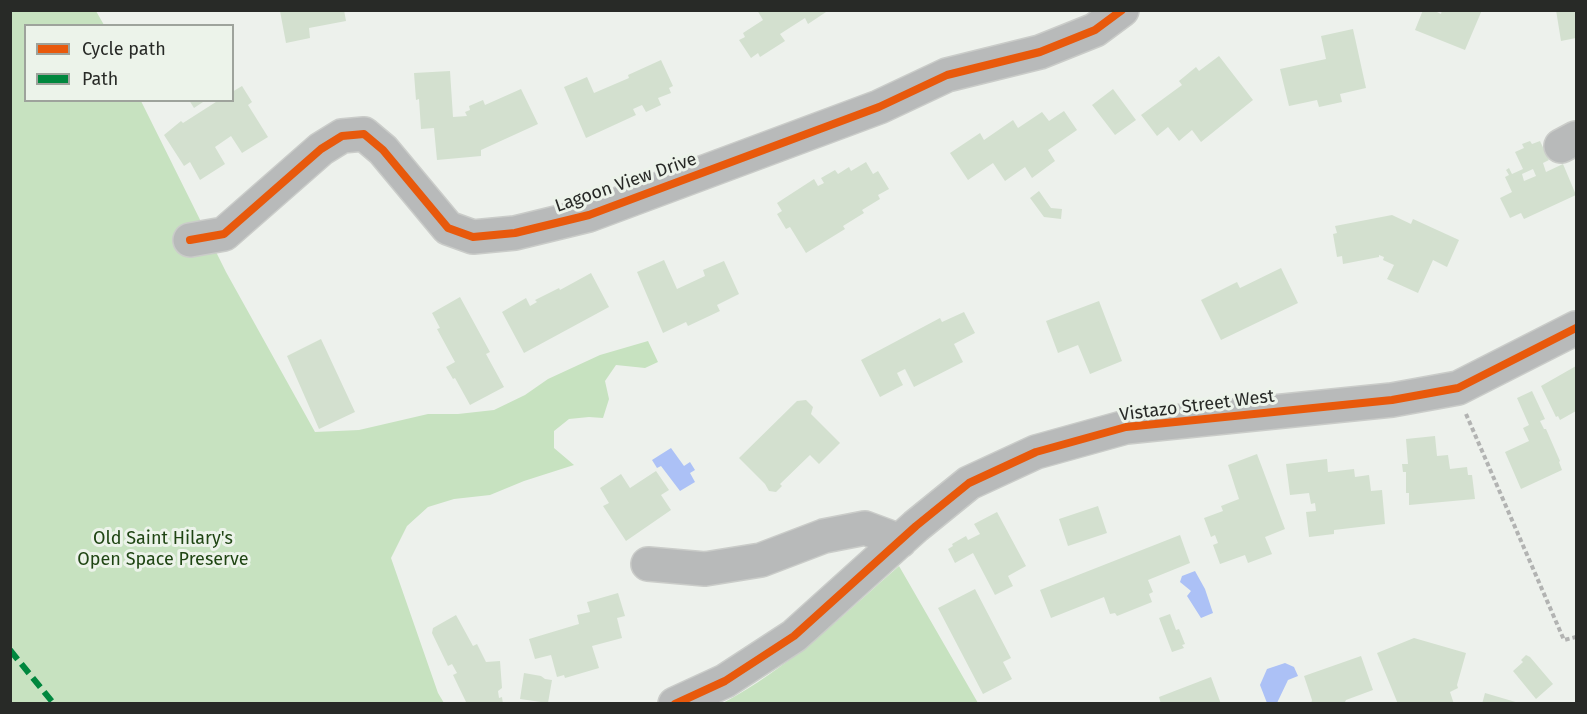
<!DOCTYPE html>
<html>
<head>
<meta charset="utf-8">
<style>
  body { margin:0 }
  #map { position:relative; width:1587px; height:714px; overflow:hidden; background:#edf1ec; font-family:"Fira Sans",sans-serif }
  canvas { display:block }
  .frame { position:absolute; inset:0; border:12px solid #282a27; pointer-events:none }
  .legend { position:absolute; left:24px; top:24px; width:210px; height:78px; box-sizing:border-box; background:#ecf3ea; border:2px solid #9ea39c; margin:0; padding:8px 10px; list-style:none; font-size:18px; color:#282a27 }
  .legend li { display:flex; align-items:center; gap:12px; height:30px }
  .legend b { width:30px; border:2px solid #9ea39c }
</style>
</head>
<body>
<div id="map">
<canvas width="1587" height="714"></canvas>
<div class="frame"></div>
<ul class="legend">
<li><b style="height:8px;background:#e8590c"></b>Cycle path</li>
<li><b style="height:8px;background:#00873e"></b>Path</li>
</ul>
</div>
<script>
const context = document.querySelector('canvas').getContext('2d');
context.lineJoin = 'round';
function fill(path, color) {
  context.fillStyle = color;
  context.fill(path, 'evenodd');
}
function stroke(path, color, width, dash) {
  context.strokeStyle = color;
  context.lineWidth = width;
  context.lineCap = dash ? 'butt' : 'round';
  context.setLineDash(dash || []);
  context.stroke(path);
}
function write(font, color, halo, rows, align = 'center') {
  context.font = font + ' "Fira Sans",sans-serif';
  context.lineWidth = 6;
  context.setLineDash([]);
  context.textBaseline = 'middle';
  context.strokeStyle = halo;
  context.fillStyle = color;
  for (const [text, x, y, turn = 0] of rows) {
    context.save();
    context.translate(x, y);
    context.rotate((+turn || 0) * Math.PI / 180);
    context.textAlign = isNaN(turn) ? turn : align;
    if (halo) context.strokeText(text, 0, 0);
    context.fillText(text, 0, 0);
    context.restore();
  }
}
const green = new Path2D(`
  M10,11H96L104,25L26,26V100L141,101L226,272L315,432L359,430L428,414H458L494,410L525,395L548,379L600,355L648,341L658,362L645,368L616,365L605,381L609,399L603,418L589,417L569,419L554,431V448L574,465L524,481L490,495L454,499L428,507L407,526L391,558L438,693L444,703H11Z
  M899,566L978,703L721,704C788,669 843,615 899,566Z`);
const water = new Path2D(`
  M671,448L684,466L690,462L695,470L690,473L695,482L680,491L661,466L657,468L652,460Z
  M1195,571L1205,589L1213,613L1201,618L1187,596L1191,591L1180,582L1182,576Z
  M1285,663L1294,667L1298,676L1288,680L1277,703H1267L1260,685L1267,669Z`);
const building = new Path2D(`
  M282,10H344L346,21L309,28L310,38L286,43L280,11Z
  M757,10H829L808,24L805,18L780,34L785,41L760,57L758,53L751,58L739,40L745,37L743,33L763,20Z
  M1423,10H1433L1441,14L1442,10H1482L1465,50L1415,30Z
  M1556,10H1576V38L1561,41Z
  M1353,29L1366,88L1340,94L1342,102L1319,107L1317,100L1289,106L1280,69L1326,59L1321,36Z
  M1219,56L1253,100L1201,142L1192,130L1179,141L1168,127L1157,136L1141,115L1182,85L1179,81L1196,67L1199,71Z
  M661,60L673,86L669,88L671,93L658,98L661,105L646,112L642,105L633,109L636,115L586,138L564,87L587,77L594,93L629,78L628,75Z
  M450,71L453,117L467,116L465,112L470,110L469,106L483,100L485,105L521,89L538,124L481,150V156L437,160L434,128L421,129L419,99L416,100L414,73Z
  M242,86L252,102L248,105L268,137L242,153L231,136L215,147L225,164L200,180L190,162L184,166L164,135L181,121L183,123L219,100H232V92Z
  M1113,89L1136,120L1115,135L1092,105Z
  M189,100H206L194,108Z
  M1064,111L1077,130L1048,150L1055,161L1032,178L1025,167L1005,181L993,163L968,180L950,153L980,133L984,140L1013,120L1018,128L1042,112L1049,121Z
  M1530,141L1532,144L1540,141L1549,160L1543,163L1546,172L1563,164L1576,195L1524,219L1521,213L1510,218L1500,198L1512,192L1505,177L1509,175L1506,170L1509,168L1512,174L1523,169L1515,152L1524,148L1522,144ZM1533,169L1536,176L1524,181L1522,174Z
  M866,162L873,174L878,171L889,189L878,195L880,199L862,210L864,213L843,226L845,229L806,253L790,227L786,229L777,214L782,211L777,203L814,179L818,186L824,183L821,178L835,170L838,174L849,167L851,171Z
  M1039,191L1051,208L1062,209L1061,219L1044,217L1030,198Z
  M1392,215L1411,224L1413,219L1459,240L1447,267L1433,260L1418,293L1387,279L1394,265L1383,260L1384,257L1379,255V257L1343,264L1342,256L1337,257L1333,234L1337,233L1335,226Z
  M664,260L677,289L705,276L703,270L724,261L739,294L717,305L720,311L688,326L686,322L663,333L637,272Z
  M1281,268L1298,303L1221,340L1201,300L1237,282L1240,288Z
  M591,273L609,307L524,353L502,312L526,298L530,306L537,302L535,300L559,288L560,290Z
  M460,297L490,352L486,354L504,387L470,405L455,378L453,379L446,367L455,362L437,329L440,328L432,313Z
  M1099,301L1122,361L1090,374L1078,345L1058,353L1046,321Z
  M964,312L975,333L954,344L963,362L914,387L905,369L897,373L903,385L880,397L861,360L940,318L942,322Z
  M321,339L355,412L319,429L287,356Z
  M1576,366V411L1560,420L1558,416L1556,417L1541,386Z
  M1532,391L1545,419L1540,421L1544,429H1546L1560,461L1559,462L1562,470L1521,489L1505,452L1529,441L1523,428L1529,425L1517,398Z
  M806,400L813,407L811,414L840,443L819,464L810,455L780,484L782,486L776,492L769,491L765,484L739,458L797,401Z
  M1435,436L1437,456L1448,455L1450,469L1467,467L1468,475H1472L1475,499L1409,505V493H1406V472H1403L1402,464H1408L1406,439Z
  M1257,454L1285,529L1265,537L1272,554L1248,563L1245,555L1220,564L1213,545L1218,543L1215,535L1211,537L1204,518L1223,511L1221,506L1239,499L1228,465Z
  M1327,459L1328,472L1354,469L1355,477L1369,475L1371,491L1382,490L1385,524L1334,530V534L1309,537L1306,512L1316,511L1315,503L1311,504L1309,493L1290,495L1286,464Z
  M656,471L669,490L661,495L671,510L626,541L603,506L609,503L600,488L621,474L630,488Z
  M1098,506L1107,533L1068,546L1059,519Z
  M997,512L1026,566L1008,576L1013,586L995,595L973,553L955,563L948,549L953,546L952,544L966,536L968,540L980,534L974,524Z
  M1180,535L1190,563L1148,580L1153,592L1149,594L1152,602L1117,616L1115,613L1110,614L1104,597L1051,618L1040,590Z
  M975,589L1011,658L1003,662L1012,679L983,694L938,608Z
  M618,593L625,616L617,618L622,638L592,646L599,668L565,678L564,675L557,677L551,655L535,659L529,639L579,624L577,615L590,612L587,602Z
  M1170,614L1176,630L1179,629L1185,644L1182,645L1184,648L1172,652L1159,618Z
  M456,615L473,646L477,644L486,662L500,661L502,688L498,691L499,698L502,697L503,704H467L453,675L457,673L452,664L448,666L432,633L433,628Z
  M1414,638L1466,653L1457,685L1458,688L1450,692L1454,704H1398L1377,653Z
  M1526,655L1530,657L1553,684L1536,699L1513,671L1523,662L1521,660Z
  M1361,656L1373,690L1346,700L1344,704H1311L1312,700L1304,676Z
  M524,673L541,676L545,679L552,680L548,703L520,699Z
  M1211,677L1221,704H1161L1159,697Z
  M1485,693L1519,703V704H1482Z`);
const path = new Path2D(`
  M1466,414L1564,640L1576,637`);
const minor = new Path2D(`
  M1561,146L1576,138
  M190,240L224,234L321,149L342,136L364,134L383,150L448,228L473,237L515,233L589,215L879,107L947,75L1040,52L1095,30L1122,10
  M648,564L705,569L761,560L824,536L865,528L900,541
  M675,704L725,681L794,636L916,526L969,483L1036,452L1126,427L1392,400L1458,388L1576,328`);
const quiet = new Path2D(`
  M10,650L54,704`);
const cycleway = new Path2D(`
  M190,240L224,234L321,149L342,136L364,134L383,150L448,228L473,237L515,233L589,215L879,107L947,75L1040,52L1095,30L1122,10
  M675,704L725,681L794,636L916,526L969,483L1036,452L1126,427L1392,400L1458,388L1576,328`);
const streetNames = [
  ["Lagoon View Drive",626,183,-19],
  ["Vistazo Street West",1197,406,-7]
];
const parkNames = [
  ["Old Saint Hilary's",163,539],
  ["Open Space Preserve",163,560]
];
fill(green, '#c7e2c0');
fill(water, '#acc1f6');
fill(building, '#d3e0cf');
stroke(minor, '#caccc9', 36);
stroke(path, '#b2b3b2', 4, [4.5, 3]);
stroke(minor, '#b8baba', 33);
stroke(quiet, '#00873e', 6, [12, 6]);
stroke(cycleway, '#e8590c', 8);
write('18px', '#282a27', '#ecf3ea', streetNames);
write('18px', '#1f4513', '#ecf3ea', parkNames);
</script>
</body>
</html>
